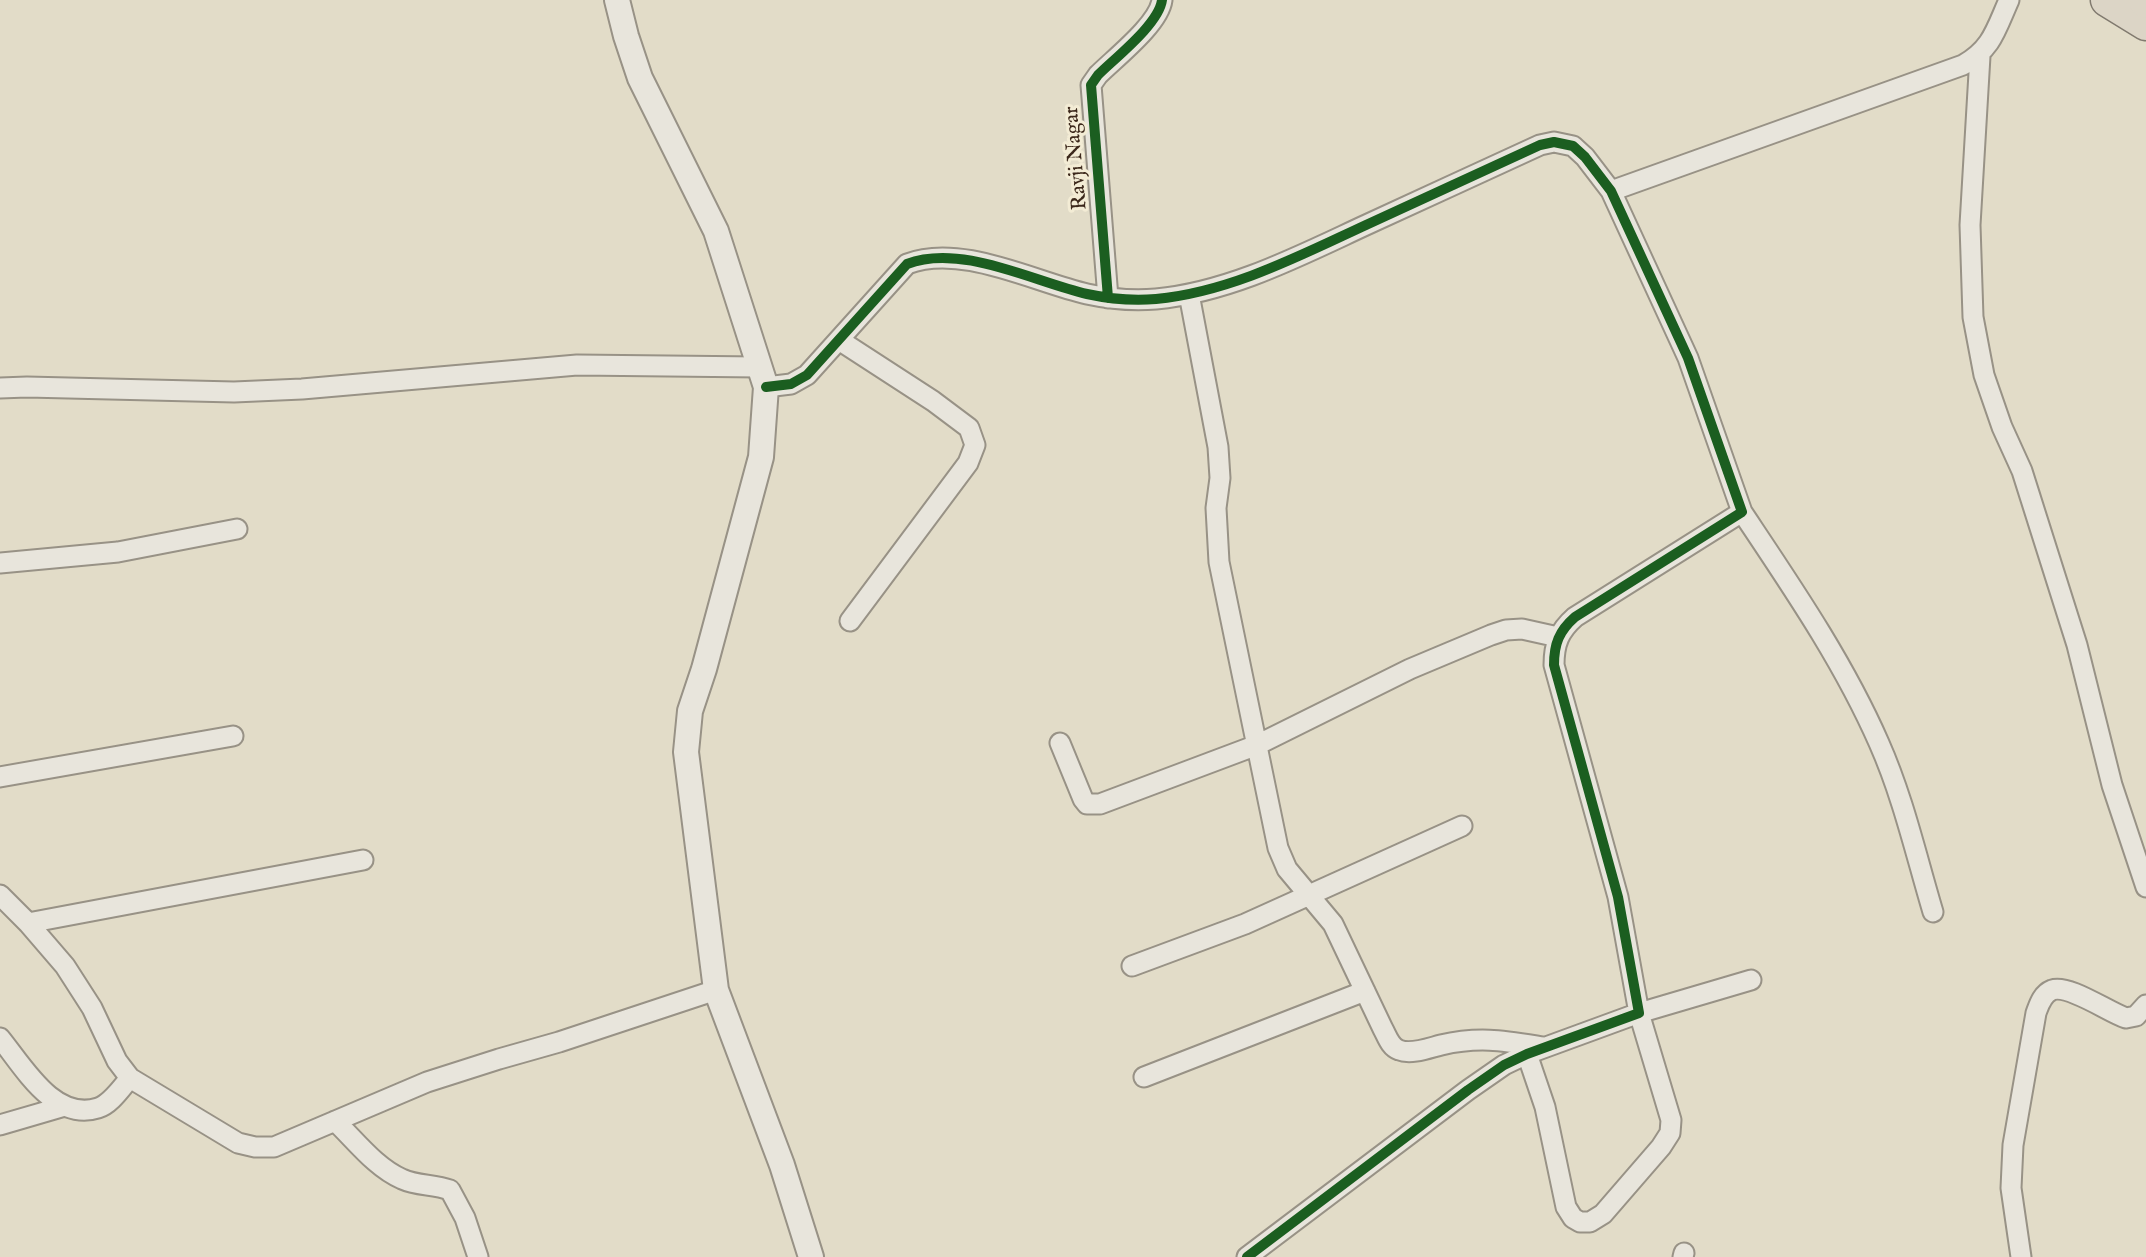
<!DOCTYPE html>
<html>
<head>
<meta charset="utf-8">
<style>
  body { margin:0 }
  canvas { display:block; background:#e2dcc8 }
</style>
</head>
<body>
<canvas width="2146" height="1257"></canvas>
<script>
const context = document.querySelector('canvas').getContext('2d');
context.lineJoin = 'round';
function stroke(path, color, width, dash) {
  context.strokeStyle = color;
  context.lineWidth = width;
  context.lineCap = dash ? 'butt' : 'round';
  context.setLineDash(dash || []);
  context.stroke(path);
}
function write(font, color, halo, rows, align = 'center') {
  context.font = font + ' "IM FELL English",serif';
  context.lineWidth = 6;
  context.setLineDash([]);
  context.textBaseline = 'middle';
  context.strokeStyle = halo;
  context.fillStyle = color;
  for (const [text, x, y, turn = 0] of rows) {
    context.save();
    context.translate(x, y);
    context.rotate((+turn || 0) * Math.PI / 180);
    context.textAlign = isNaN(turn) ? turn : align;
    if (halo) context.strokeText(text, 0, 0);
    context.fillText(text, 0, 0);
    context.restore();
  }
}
const minor = new Path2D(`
  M1980,56L1970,225L1973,317L1984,375L2002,427L2022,471L2077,645L2112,785L2146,887
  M1611,191L1963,65C1992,49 1996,29 2009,0
  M1189,294L1218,447L1220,478L1216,508L1219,562L1278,848L1287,869L1333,924L1383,1029C1387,1036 1390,1047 1399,1050C1411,1055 1429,1048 1441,1045C1480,1036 1505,1041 1543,1047
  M1108,298L1091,85L1098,75C1115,58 1159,24 1162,0
  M839,340L933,401L969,428L975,445L968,463L850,621
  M766,387L791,384L807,375L907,264C961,243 1034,282 1087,294C1110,299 1133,301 1156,299C1230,292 1299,256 1366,225C1424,198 1482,172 1540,145L1554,142L1573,146L1585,157L1611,191L1688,358L1742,512L1575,617C1559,631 1554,644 1554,665L1618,897L1639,1013L1527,1054L1504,1065L1468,1090L1247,1257
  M0,388L27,387L234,392L302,389L577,365L759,367
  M1742,512C1792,587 1843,661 1879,743C1903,797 1916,855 1933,912
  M0,563L118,552L237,529
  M1060,743L1083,799L1087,804H1100L1257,745L1410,669L1491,635L1506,630L1522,629L1558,637
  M0,777L233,736
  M0,895L28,923L65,966L92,1008L117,1061L130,1078L238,1143L255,1147H274L427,1082L499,1059L559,1042L716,990
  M28,923L363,860
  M1132,966L1245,924L1462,826
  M0,1038C23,1066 54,1122 98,1108C111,1104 121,1088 130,1078
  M1527,1054L1545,1107L1566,1207L1573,1218L1580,1222H1590L1603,1214L1661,1147L1670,1133L1671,1120L1639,1013L1751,980
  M1144,1077L1365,991
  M335,1121C355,1140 376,1168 402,1179C417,1186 434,1184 450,1190L465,1218L478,1257
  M0,1125L65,1106
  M1683,1257L1684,1253
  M2021,1257L2011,1188L2013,1145L2036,1013C2039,1005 2042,994 2052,990C2069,984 2108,1012 2126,1018L2136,1016L2146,1005`);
const tertiary = new Path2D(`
  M617,0L626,36L640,78L716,231L766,387L761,457L704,669L690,711L686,752L716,990L782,1165L811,1257`);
const primary = new Path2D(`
  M2107,0L2146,24`);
const trunk = new Path2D(`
  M2145,0L2146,1`);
const cycleway = new Path2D(`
  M1108,298L1091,85L1098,75C1115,58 1159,24 1162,0
  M766,387L791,384L807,375L907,264C961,243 1034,282 1087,294C1110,299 1133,301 1156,299C1230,292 1299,256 1366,225C1424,198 1482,172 1540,145L1554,142L1573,146L1585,157L1611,191L1688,358L1742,512L1575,617C1559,631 1554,644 1554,665L1618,897L1639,1013L1527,1054L1504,1065L1468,1090L1247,1257`);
const streetNames = [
  ["Ravji Nagar",1077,158,-95]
];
stroke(minor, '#989286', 23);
stroke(tertiary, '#989286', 28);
stroke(primary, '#817a6f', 35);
stroke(trunk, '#817a6f', 37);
stroke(minor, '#e8e5dc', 19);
stroke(tertiary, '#e8e5dc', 24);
stroke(primary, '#dcd5c6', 32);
stroke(trunk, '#dcd5c6', 33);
stroke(cycleway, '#1b5e20', 10);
write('21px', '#3c281b', '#f3ecd5', streetNames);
</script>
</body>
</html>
